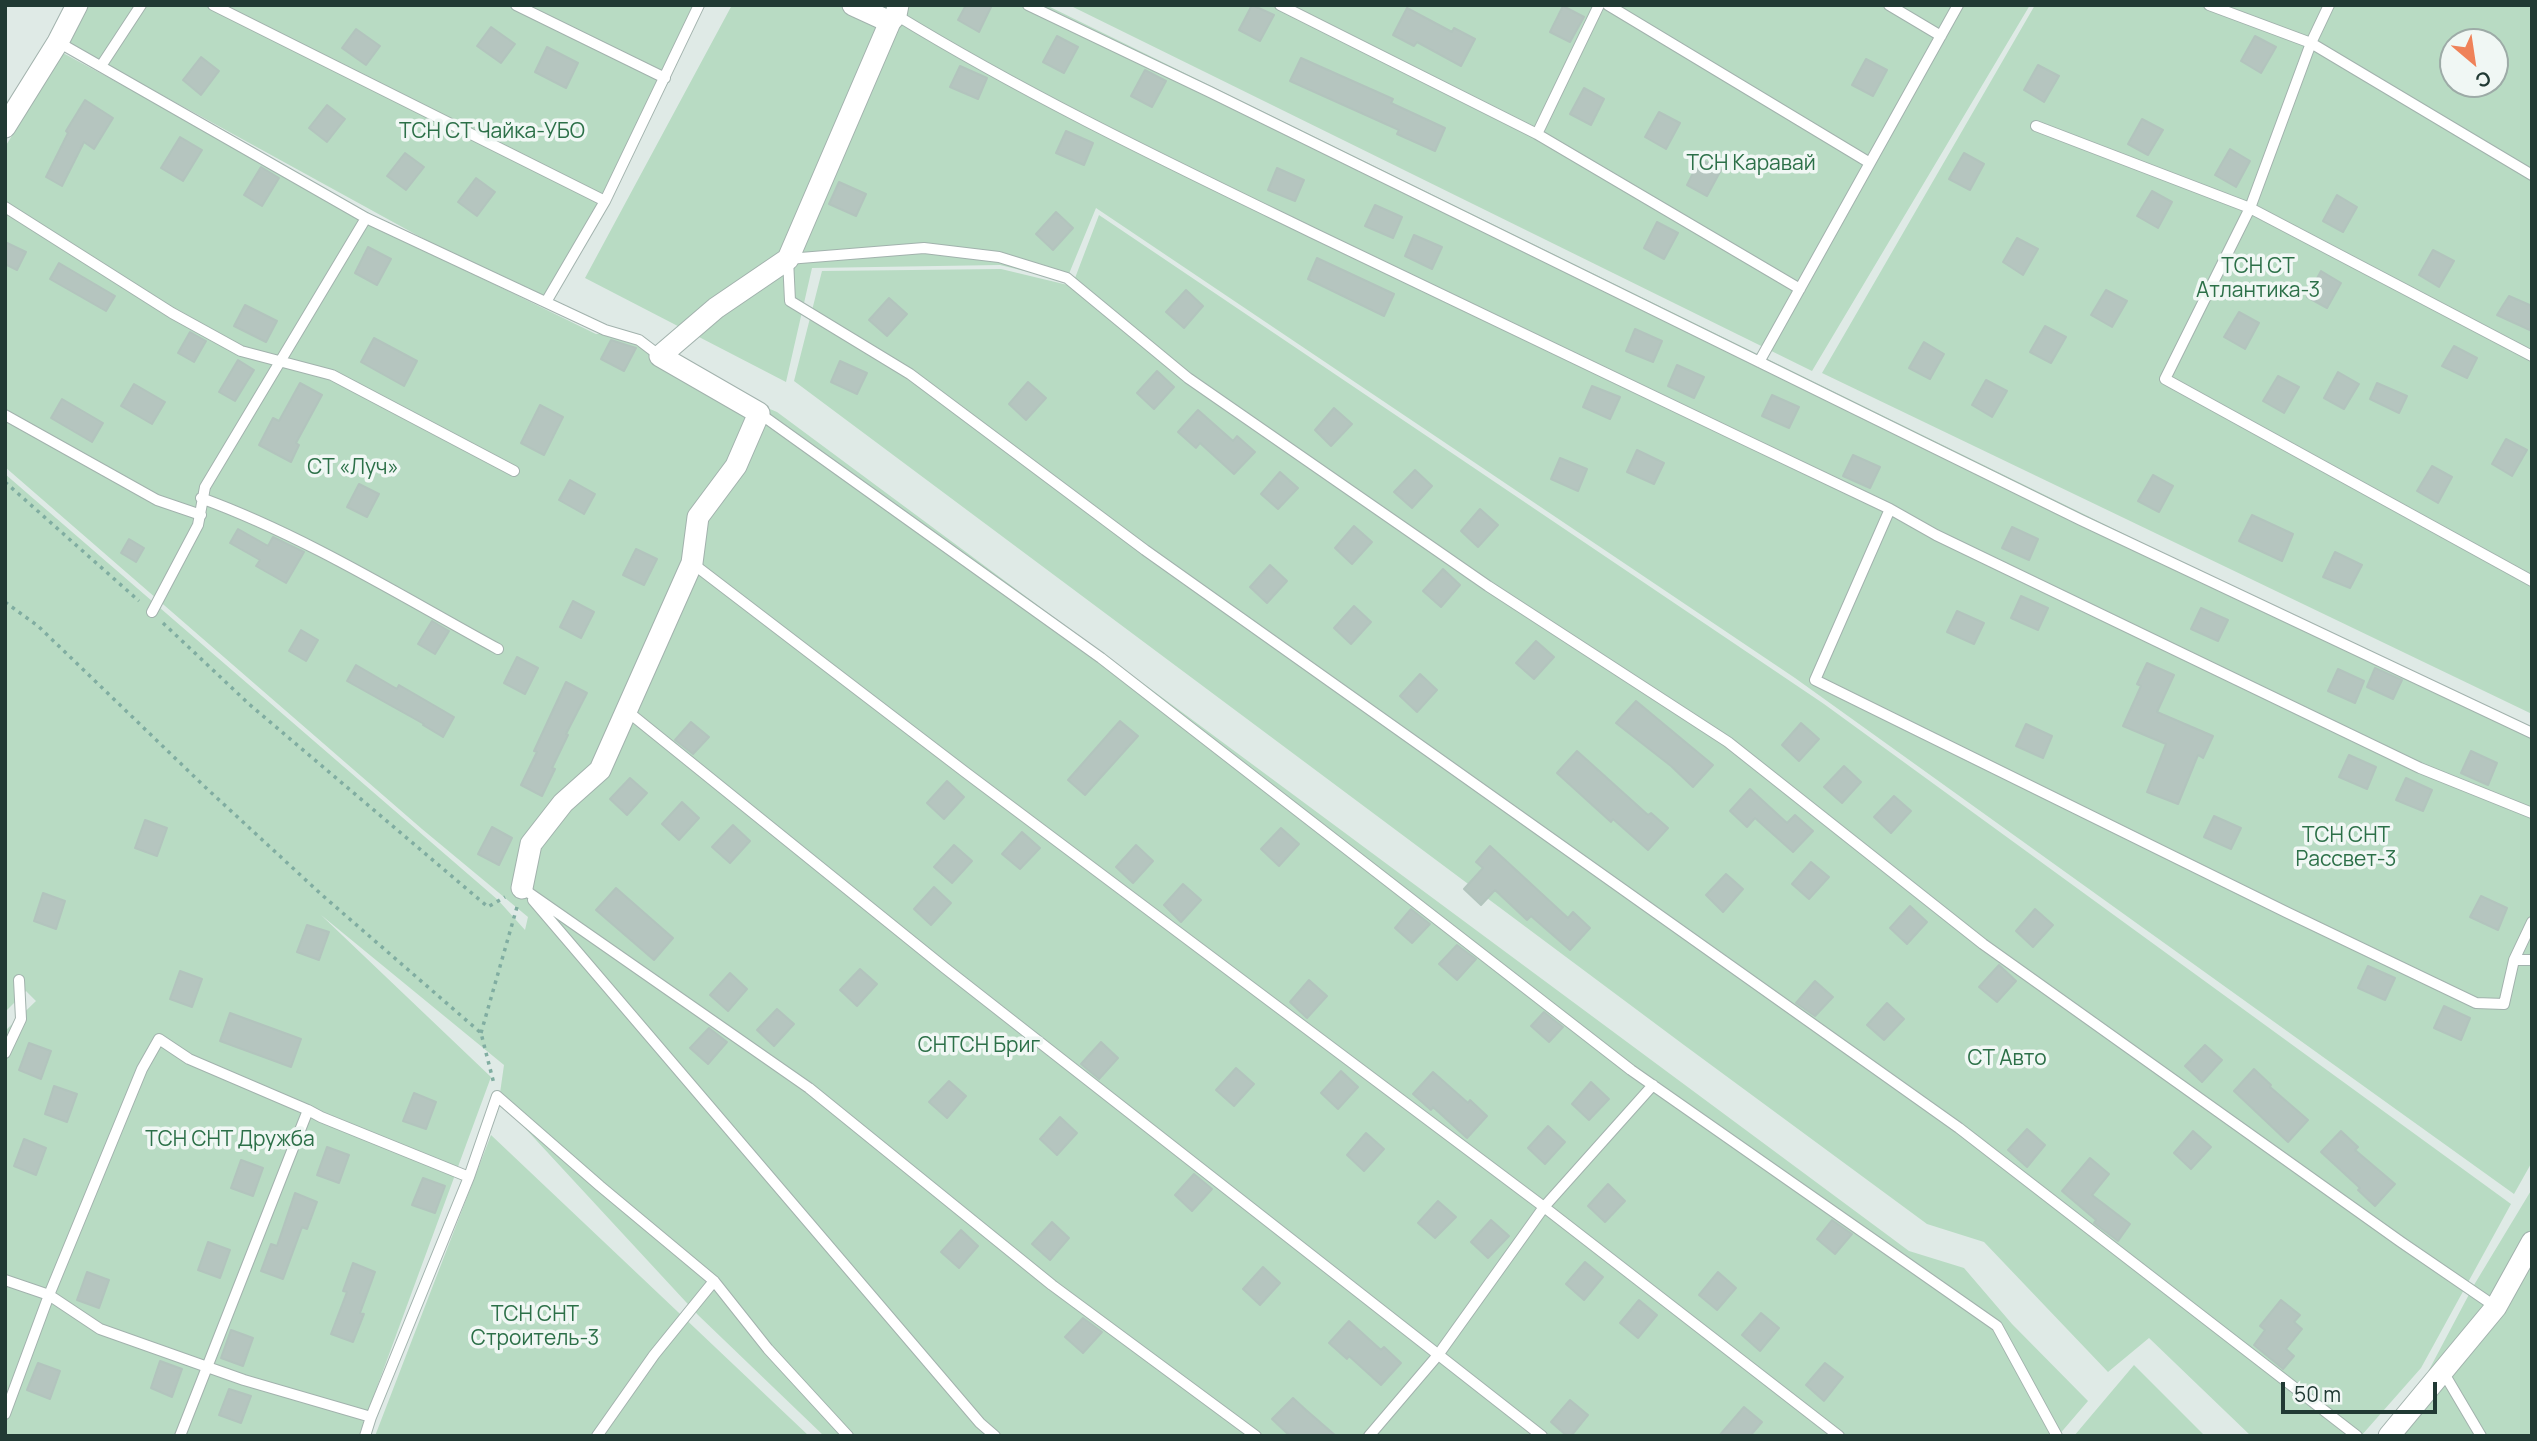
<!DOCTYPE html>
<html>
<head>
<meta charset="utf-8">
<style>
  body { margin:0 }
  #map { position:relative; width:2537px; height:1441px; overflow:hidden; background:#dfeae6; font-family:Manrope,sans-serif }
  canvas { display:block }
  .frame { position:absolute; inset:0; border:7px solid #213a34; pointer-events:none }
  .north { position:absolute; left:2439px; top:28px; width:70px; height:70px; box-sizing:border-box; background:#f0f7f4; border:2px solid #9daba7; border-radius:50%; rotate:151deg; font-size:19px; font-weight:700; line-height:28px; text-align:center; color:#213a34 }
  .north::after { content:''; display:block; margin:auto; width:24px; height:32px; background:#ef8259; clip-path:polygon(50% 0,100% 100%,50% 72%,0 100%) }
  .scale { position:absolute; left:2281px; top:1382px; width:156px; height:32px; box-sizing:border-box; border:4px solid #213a34; border-top:0; padding-left:9px; font-size:21px; line-height:24px; white-space:nowrap; color:#213a34; -webkit-text-stroke:5px #f0f7f4; paint-order:stroke }
</style>
</head>
<body>
<div id="map">
<canvas width="2537" height="1441"></canvas>
<div class="frame"></div>
<div class="north">С</div>
<div class="scale">50 m</div>
</div>
<script>
const context = document.querySelector('canvas').getContext('2d');
context.lineJoin = 'round';
function fill(path, color) {
  context.fillStyle = color;
  context.fill(path, 'evenodd');
}
function stroke(path, color, width, dash) {
  context.strokeStyle = color;
  context.lineWidth = width;
  context.lineCap = dash ? 'butt' : 'round';
  context.setLineDash(dash || []);
  context.stroke(path);
}
function write(font, color, halo, rows, align = 'center') {
  context.font = font + ' Manrope,sans-serif';
  context.lineWidth = 7;
  context.setLineDash([]);
  context.textBaseline = 'middle';
  context.strokeStyle = halo;
  context.fillStyle = color;
  for (const [text, x, y, turn = 0] of rows) {
    context.save();
    context.translate(x, y);
    context.rotate((+turn || 0) * Math.PI / 180);
    context.textAlign = isNaN(turn) ? turn : align;
    if (halo) context.strokeText(text, 0, 0);
    context.fillText(text, 0, 0);
    context.restore();
  }
}
const green = new Path2D(`
  M65,5H701L544,305L51,34Z
  M732,5H1046L2532,734V1162L2514,1194L1795,678L1096,208L1066,281L1000,265L812,268L786,382L585,278Z
  M1069,5H2030L1812,371Z
  M2035,5H2532V714L1822,373ZM2453,42H2495V84H2453Z
  M63,53L465,270L596,334C626,332 645,353 671,366C705,382 741,397 777,412L1909,1251L1964,1268L2012,1324L2088,1401L2058,1436H824L698,1315L499,1100L504,1065L321,915L491,1077L359,1436H5V1031L36,1001L26,991L5,1012V474L498,900L525,930L528,917L422,829L5,467V147Z
  M1099,215L1824,704L2511,1204L2421,1368L2361,1436H2251L2149,1338L2108,1372L1984,1242L1927,1224L1684,1045L794,381L822,271L1001,269L1072,286Z
  M491,1135L809,1436H375Z
  M2532,1189V1436H2394L2474,1285Z
  M2134,1365L2205,1436H2074Z`);
const building = new Path2D(`
  M966,5H992L979,32L958,20Z
  M1252,5L1274,15L1260,41L1239,30Z
  M1563,6L1584,17L1570,42L1550,32Z
  M1407,8L1452,32L1454,28L1475,39L1461,66L1417,42L1414,46L1393,35Z
  M491,27L515,44L501,63L477,46Z
  M356,29L380,46L366,65L342,48Z
  M1057,36L1078,47L1064,73L1043,62Z
  M2255,36L2276,47L2261,73L2241,61Z
  M547,47L578,63L566,88L535,72Z
  M201,57L219,71L201,95L183,80Z
  M1301,58L1393,99L1391,103L1445,128L1435,151L1397,134L1399,130L1290,81Z
  M1866,59L1887,70L1873,96L1852,85Z
  M2038,65L2059,76L2044,102L2024,90Z
  M960,66L987,78L978,99L950,87Z
  M1145,70L1166,81L1152,107L1131,96Z
  M1584,88L1604,99L1591,125L1570,114Z
  M85,100L113,118L94,149L84,142L62,186L46,177L68,133L66,131Z
  M327,105L345,119L327,142L309,128Z
  M1659,112L1680,123L1666,149L1645,137Z
  M2142,119L2163,130L2148,155L2128,144Z
  M1066,131L1093,143L1084,165L1056,153Z
  M180,137L202,150L183,181L161,168Z
  M2230,149L2250,161L2236,187L2215,175Z
  M405,153L424,167L406,190L387,176Z
  M1964,153L1984,164L1970,190L1949,179Z
  M1700,159L1721,170L1707,196L1687,185Z
  M261,167L279,178L262,206L244,195Z
  M1277,168L1304,180L1295,201L1268,190Z
  M476,178L495,192L477,216L458,202Z
  M839,182L866,194L856,216L829,204Z
  M2152,191L2172,202L2158,228L2137,216Z
  M2337,195L2357,207L2343,232L2323,221Z
  M1375,205L1402,217L1393,238L1365,226Z
  M1056,212L1073,228L1053,250L1036,234Z
  M1657,222L1678,233L1664,259L1644,248Z
  M1414,235L1442,247L1432,269L1405,256Z
  M2017,238L2038,249L2023,275L2003,262Z
  M5,242L26,252L17,270L5,264Z
  M368,247L391,259L377,285L355,273Z
  M2433,250L2454,261L2439,287L2419,275Z
  M1317,258L1394,294L1384,316L1308,279Z
  M59,263L115,296L106,311L50,279Z
  M2321,271L2341,283L2327,308L2307,297Z
  M1186,290L1203,306L1184,328L1166,312Z
  M2106,290L2127,301L2112,327L2091,315Z
  M2509,296L2532,306V331L2497,315Z
  M889,298L907,314L887,336L869,320Z
  M245,305L277,321L266,342L234,326Z
  M2239,312L2259,323L2245,349L2224,337Z
  M2045,326L2066,337L2051,363L2030,352Z
  M1635,329L1662,341L1653,362L1626,351Z
  M190,332L206,341L194,362L178,353Z
  M374,338L417,361L404,386L361,362Z
  M611,340L636,348L624,371L601,359Z
  M1924,342L1944,354L1930,379L1909,368Z
  M2454,346L2477,358L2467,378L2442,366Z
  M238,360L254,370L235,401L219,392Z
  M840,361L867,373L857,394L831,382Z
  M1677,365L1704,377L1694,398L1668,386Z
  M1157,371L1174,387L1154,409L1137,393Z
  M2338,372L2359,384L2344,409L2324,398Z
  M2278,376L2299,387L2284,413L2263,401Z
  M1986,380L2007,391L1992,417L1972,405Z
  M1028,382L1046,398L1026,420L1009,404Z
  M300,383L322,395L296,443L299,445L291,462L259,445L273,418L279,421Z
  M2377,383L2407,396L2399,413L2370,399Z
  M134,384L165,402L152,424L121,406Z
  M1592,386L1620,397L1610,419L1583,407Z
  M1772,395L1799,407L1789,428L1762,416Z
  M62,399L103,423L92,442L51,418Z
  M540,405L563,417L544,455L521,443Z
  M1334,408L1352,424L1331,446L1315,430Z
  M1198,410L1233,441L1237,436L1255,452L1234,474L1200,443L1196,448L1178,432Z
  M2506,439L2527,450L2512,476L2492,464Z
  M1637,450L1664,463L1654,484L1627,472Z
  M1853,455L1880,467L1870,488L1843,476Z
  M1560,458L1587,469L1578,491L1551,479Z
  M2432,466L2452,477L2438,503L2417,491Z
  M1415,470L1432,486L1412,508L1394,492Z
  M1280,472L1298,488L1278,509L1261,494Z
  M2153,475L2173,486L2159,512L2138,501Z
  M570,480L595,494L584,514L559,500Z
  M359,484L379,494L367,517L347,507Z
  M1480,509L1498,525L1478,547L1461,531Z
  M2252,515L2293,534L2282,561L2239,541Z
  M1354,526L1372,542L1352,564L1335,548Z
  M2012,527L2038,539L2029,560L2002,548Z
  M238,529L268,546L273,537L304,552L286,583L256,566L260,560L230,543Z
  M129,539L144,548L136,562L121,553Z
  M636,549L657,559L644,585L623,575Z
  M2335,552L2362,565L2350,588L2323,577Z
  M1270,565L1287,581L1267,603L1250,587Z
  M1443,569L1460,585L1441,607L1423,591Z
  M2021,596L2048,608L2038,630L2011,618Z
  M573,601L594,612L581,638L560,627Z
  M1354,606L1371,622L1351,644L1334,628Z
  M2201,608L2228,620L2218,641L2191,629Z
  M1957,611L1984,623L1974,644L1947,632Z
  M432,621L449,631L435,654L418,644Z
  M301,630L318,640L306,661L289,651Z
  M1536,641L1554,657L1534,679L1516,663Z
  M517,657L538,668L525,694L504,683Z
  M2147,663L2174,675L2157,712L2213,736L2203,758L2198,755L2178,804L2147,792L2166,744L2123,726L2141,686L2137,684Z
  M356,665L397,689L399,685L454,717L443,737L423,725L424,724L347,681Z
  M2375,668L2402,680L2393,699L2367,687Z
  M2338,669L2364,681L2355,703L2328,691Z
  M1420,674L1437,690L1417,712L1400,696Z
  M566,682L587,693L566,734L568,735L552,768L555,769L542,796L521,785L537,752L534,751Z
  M1636,701L1713,765L1693,787L1671,766L1616,723Z
  M1120,721L1138,736L1085,795L1068,780Z
  M691,722L709,737L693,754L675,740Z
  M1801,723L1819,739L1799,761L1782,745Z
  M2026,724L2052,736L2043,758L2016,746Z
  M1577,751L1648,815L1651,813L1668,828L1648,850L1613,819L1611,822L1557,773Z
  M2471,751L2497,763L2488,785L2461,773Z
  M2349,755L2376,767L2367,789L2339,777Z
  M1844,766L1861,782L1842,803L1824,787Z
  M630,778L647,793L627,815L610,799Z
  M2406,778L2432,790L2423,811L2396,800Z
  M947,781L964,797L944,819L927,803Z
  M1750,789L1787,823L1795,815L1813,831L1793,852L1755,818L1747,827L1730,811Z
  M1894,796L1911,811L1891,833L1874,817Z
  M682,802L699,818L679,840L662,824Z
  M2214,816L2241,828L2231,849L2204,837Z
  M145,820L167,828L157,856L135,848Z
  M733,825L750,841L730,863L712,847Z
  M492,827L512,838L499,865L478,854Z
  M1281,828L1299,844L1279,866L1261,849Z
  M1022,832L1040,848L1020,869L1002,854Z
  M954,845L972,861L952,883L934,867Z
  M1136,845L1153,861L1133,883L1116,867Z
  M1490,846L1568,918L1573,912L1590,928L1570,950L1531,916L1527,920L1495,890L1481,905L1464,889L1483,868L1476,862Z
  M1811,862L1829,877L1809,899L1792,884Z
  M1726,874L1743,889L1723,912L1706,895Z
  M1183,884L1201,900L1181,922L1164,905Z
  M934,887L951,903L931,925L914,909Z
  M616,888L673,938L654,960L596,910Z
  M43,893L65,901L56,929L34,921Z
  M2481,896L2507,908L2498,930L2470,917Z
  M1910,906L1927,922L1907,944L1890,928Z
  M1411,909L1430,924L1412,943L1395,928Z
  M2035,909L2053,925L2033,947L2016,931Z
  M307,925L329,932L319,960L297,952Z
  M1457,945L1476,959L1457,980L1439,964Z
  M1999,965L2016,981L1997,1002L1979,987Z
  M2368,966L2395,978L2385,1000L2358,988Z
  M860,969L877,984L857,1006L840,990Z
  M180,971L202,979L192,1007L170,999Z
  M730,973L747,989L728,1011L710,995Z
  M1309,980L1327,996L1307,1018L1290,1002Z
  M1815,981L1833,997L1815,1016L1796,1003Z
  M1887,1003L1904,1019L1884,1040L1867,1025Z
  M2444,1006L2470,1018L2461,1040L2434,1028Z
  M777,1009L794,1024L774,1046L757,1030Z
  M1544,1012L1563,1027L1549,1042L1531,1026Z
  M230,1013L301,1039L291,1067L220,1041Z
  M709,1028L727,1042L708,1064L690,1048Z
  M1101,1042L1118,1058L1099,1079L1081,1064Z
  M29,1043L51,1051L41,1079L19,1070Z
  M2205,1045L2222,1060L2202,1082L2185,1066Z
  M1236,1068L1254,1084L1234,1106L1216,1090Z
  M2254,1069L2271,1085L2270,1087L2308,1120L2288,1142L2234,1091Z
  M1341,1071L1358,1087L1338,1109L1321,1093Z
  M1433,1072L1468,1103L1470,1100L1487,1116L1467,1138L1433,1107L1431,1110L1413,1094Z
  M949,1081L966,1096L947,1118L929,1102Z
  M1591,1082L1609,1099L1589,1120L1572,1104Z
  M54,1086L77,1094L67,1122L45,1114Z
  M414,1093L436,1102L426,1129L403,1121Z
  M1060,1117L1077,1133L1057,1155L1040,1139Z
  M1548,1126L1565,1142L1545,1164L1528,1148Z
  M2027,1129L2045,1145L2027,1167L2008,1150Z
  M2193,1131L2211,1147L2191,1169L2174,1153Z
  M2341,1131L2358,1147L2355,1150L2395,1184L2375,1206L2358,1190L2360,1188L2321,1152Z
  M1366,1133L1384,1149L1364,1171L1347,1155Z
  M24,1139L46,1148L36,1175L14,1166Z
  M327,1147L349,1155L339,1183L317,1175Z
  M2090,1158L2109,1174L2092,1195L2130,1224L2118,1241L2094,1223L2096,1220L2062,1191Z
  M241,1160L263,1168L253,1196L231,1188Z
  M1194,1174L1212,1189L1192,1211L1175,1195Z
  M423,1178L445,1186L435,1213L412,1205Z
  M1608,1184L1625,1201L1605,1222L1588,1206Z
  M295,1193L317,1202L307,1229L302,1227L283,1279L261,1271L271,1244L277,1246Z
  M1438,1201L1456,1217L1435,1238L1418,1223Z
  M1491,1220L1509,1236L1488,1258L1471,1242Z
  M1832,1220L1852,1234L1835,1254L1817,1239Z
  M1052,1222L1069,1238L1050,1260L1032,1244Z
  M961,1230L978,1246L959,1268L941,1252Z
  M208,1242L230,1250L220,1278L198,1270Z
  M1585,1262L1603,1277L1584,1300L1566,1284Z
  M353,1263L375,1272L360,1313L364,1314L353,1342L331,1334L347,1292L343,1291Z
  M1263,1267L1280,1283L1260,1305L1243,1289Z
  M87,1272L109,1280L99,1308L77,1300Z
  M1718,1272L1736,1288L1717,1310L1699,1295Z
  M1639,1300L1657,1315L1638,1338L1620,1323Z
  M2281,1300L2300,1315L2294,1322L2302,1329L2286,1349L2294,1356L2283,1369L2254,1345L2265,1330L2260,1326Z
  M1761,1313L1779,1328L1760,1351L1742,1335Z
  M1083,1318L1102,1332L1083,1353L1065,1337Z
  M1349,1321L1381,1350L1384,1347L1401,1363L1381,1385L1349,1356L1347,1359L1329,1343Z
  M231,1330L253,1338L243,1366L221,1358Z
  M160,1361L182,1369L172,1397L151,1388Z
  M38,1363L60,1371L50,1399L27,1390Z
  M1825,1363L1843,1377L1824,1401L1806,1385Z
  M229,1389L251,1396L241,1423L219,1415Z
  M1293,1398L1306,1410L1336,1436H1290L1272,1419Z
  M1570,1400L1588,1415L1571,1436H1567L1551,1422Z
  M1744,1407L1762,1422L1750,1436H1719Z`);
const path = new Path2D(`
  M5,482L139,601
  M5,602L38,626L204,786L322,895L481,1033L494,1084
  M163,623L249,704L488,907L505,897
  M481,1033L517,907`);
const lane = new Path2D(`
  M213,5L605,201
  M516,5L665,78
  M1028,5L1210,92L2081,520L2532,733
  M1280,5L1537,134L1599,5
  M1608,5L1870,163
  M1889,5L1941,36
  M2209,5L2311,43L2532,175
  M2329,5L2311,43L2250,208L2165,379L2532,581
  M896,15C1030,97 1171,164 1311,232C1504,326 1697,417 1890,509L1936,535L2420,768L2532,813
  M58,42L366,218L605,330L639,340L660,356
  M101,66L141,5
  M2036,126L2250,208L2532,356
  M1537,134L1800,289
  M5,207L172,313L241,351L332,375L514,471
  M546,302L605,201L699,5
  M1759,362L1958,5
  M759,413L1101,658L1631,1070L1997,1326L2057,1436
  M5,415L157,500L201,515
  M201,498C305,536 401,596 498,649
  M1890,509L1815,680L2286,912L2476,1003L2504,1004L2514,960L2532,922
  M692,563L965,772L1544,1207L1839,1436
  M152,612L198,525L205,487L366,218
  M627,711L945,968L1542,1436
  M522,888L809,1088L1052,1285L1256,1436
  M533,900L980,1423L995,1436
  M2514,960H2532
  M5,1053L21,1019L19,980
  M5,1280L49,1295L100,1329L244,1380L371,1417
  M2442,1370L2481,1436
  M5,1414L49,1295L142,1069L159,1039L189,1059L308,1110L321,1117L469,1177
  M180,1436L308,1110
  M365,1436L371,1417L469,1177L497,1096L600,1186L714,1281L768,1349L848,1436
  M597,1436L654,1355L714,1281
  M1369,1436L1438,1355L1544,1207L1653,1085
  M2357,1436L1959,1128L1145,550L910,374L790,301L788,259L924,248L999,257L1067,278L1188,378L1488,586L1728,742L1983,944L2401,1242L2496,1307`);
const street = new Path2D(`
  M853,5L890,22
  M5,127L58,42L77,5
  M522,888L531,844L563,803L600,770L692,563L698,517L736,466L759,413L660,356L716,308L788,259L890,22L896,15L898,5
  M2389,1436L2496,1307L2532,1242`);
const parkNames = [
  ["ТСН СТ Чайка-УБО",492,132],
  ["ТСН Каравай",1751,164],
  ["ТСН СТ",2258,267],
  ["Атлантика-3",2258,291],
  ["СТ «Луч»",353,468],
  ["ТСН СНТ",2346,836],
  ["Рассвет-3",2346,860],
  ["СНТСН Бриг",979,1046],
  ["СТ Авто",2007,1059],
  ["ТСН СНТ Дружба",230,1140],
  ["ТСН СНТ",535,1315],
  ["Строитель-3",535,1339]
];
fill(green, '#b8dbc3');
fill(building, '#b5c5bf');
stroke(building, '#b2c4bd', 2);
stroke(lane, '#a2b2ad', 12);
stroke(street, '#a2b2ad', 23);
stroke(path, '#80ada1', 3.5, [3.5, 5]);
stroke(lane, '#fff', 10);
stroke(street, '#fff', 21);
write('21px', '#2c7048', '#f0f7f4', parkNames);
</script>
</body>
</html>
